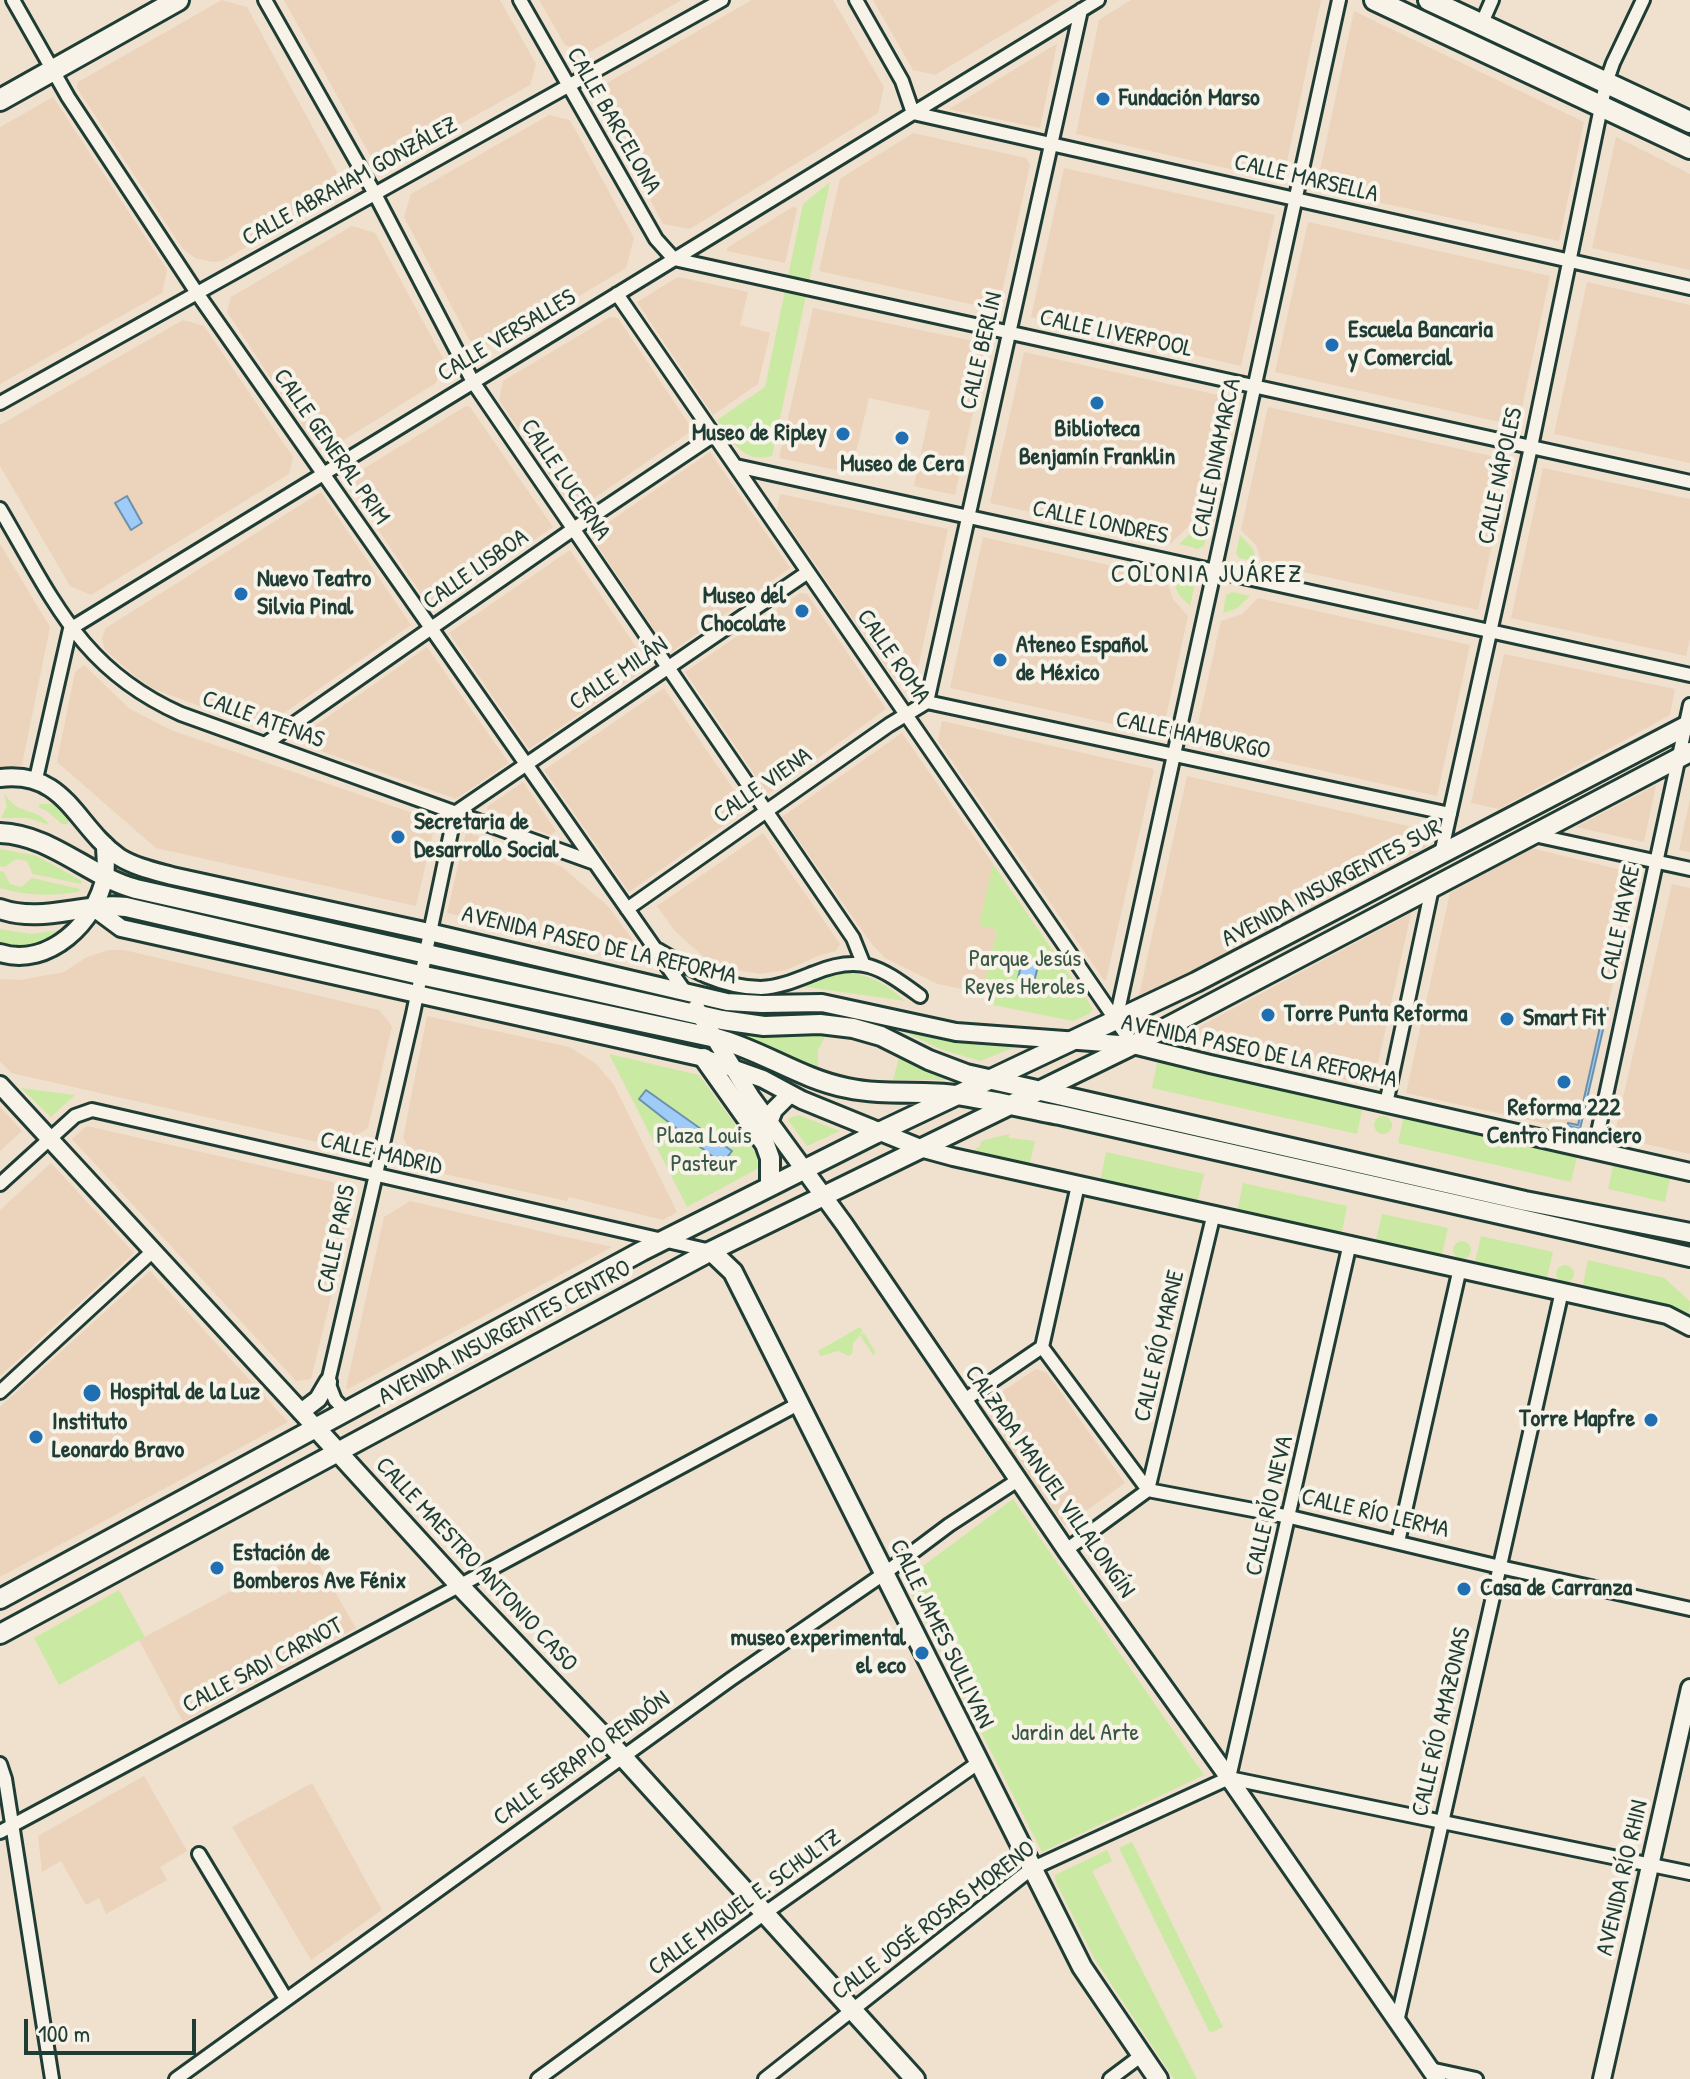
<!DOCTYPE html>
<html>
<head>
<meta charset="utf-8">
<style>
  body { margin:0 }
  #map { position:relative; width:1690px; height:2079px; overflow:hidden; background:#f0e0ce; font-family:"Patrick Hand",sans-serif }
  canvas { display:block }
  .scale { position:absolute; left:24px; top:2019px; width:172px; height:36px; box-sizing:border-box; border:4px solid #1f3d34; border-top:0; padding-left:10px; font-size:24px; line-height:28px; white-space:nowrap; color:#1f3d34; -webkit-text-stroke:6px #f7f3e8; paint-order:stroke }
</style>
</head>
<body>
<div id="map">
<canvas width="1690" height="2079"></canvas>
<div class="scale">100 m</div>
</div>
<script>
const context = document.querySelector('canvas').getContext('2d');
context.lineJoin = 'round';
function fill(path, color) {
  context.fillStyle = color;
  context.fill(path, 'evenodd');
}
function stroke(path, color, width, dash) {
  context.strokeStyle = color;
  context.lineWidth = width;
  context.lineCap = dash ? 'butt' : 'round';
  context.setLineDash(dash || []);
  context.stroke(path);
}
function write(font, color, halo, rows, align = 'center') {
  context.font = font + ' "Patrick Hand",sans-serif';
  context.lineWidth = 8;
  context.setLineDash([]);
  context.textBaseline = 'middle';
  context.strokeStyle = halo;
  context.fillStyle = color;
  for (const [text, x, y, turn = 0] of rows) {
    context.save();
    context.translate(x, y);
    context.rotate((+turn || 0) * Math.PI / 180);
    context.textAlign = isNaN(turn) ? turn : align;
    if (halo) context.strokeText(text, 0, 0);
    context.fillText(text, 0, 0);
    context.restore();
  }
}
const built = new Path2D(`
  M222,0L247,7L337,172L330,198L222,261L213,262L195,258L183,249L77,88L78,82Z
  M284,0H500L536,64L530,85L391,163L370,155Z
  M539,0H682L588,53L565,45Z
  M752,0H833L884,87L878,113L690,229L663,224L601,107L607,83Z
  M873,0H1061L935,75L913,70Z
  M1131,0H1321L1283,181L1076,134L1099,20Z
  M1354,11L1584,122L1559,241L1316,189Z
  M1057,44L1040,128L949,109L1053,46Z
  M53,97L167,270L162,293L0,384V127Z
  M549,115L570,120L634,238L626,268L494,347L470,341L404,217L411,194Z
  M913,133L1026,158L1030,165L998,310L819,271L840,179Z
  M1616,137L1690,174V270L1592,248Z
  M1064,168L1275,215L1241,366L1031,317Z
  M794,206L797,209L785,263L727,251V248Z
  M1308,222L1550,276L1518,426L1275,372Z
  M352,226L375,233L443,358L436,383L334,446L313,442L227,312L231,297Z
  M678,277L748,292L740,325L770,333L758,384L713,415L637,302Z
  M1587,282L1690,305V463L1554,434Z
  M813,308L988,344L955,495L914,486L930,411L869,398L851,473L779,458Z
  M610,317L618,318L693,430L574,512L499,400L503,381Z
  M183,320L204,326L293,457L289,474L91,595L70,586L0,466V425Z
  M1024,352L1236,399L1209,521L1189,526L1171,543L990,503Z
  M466,406L470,407L553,527L432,610L345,480Z
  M1268,407L1510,460L1478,610L1262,563L1256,545L1241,530Z
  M710,452L790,568L670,653L590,535Z
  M1543,468L1690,499V639L1686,656L1511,618Z
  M321,492L411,625L261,729L154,689L137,678L105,650L102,638L106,628Z
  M780,494L948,529L915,682L894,678L777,509Z
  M983,537L1166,578L1173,599L1188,616L1162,735L950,688Z
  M0,544L50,627L22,765L0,769Z
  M570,550L649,666L529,749L449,633Z
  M800,593L807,594L886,709L768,794L685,672Z
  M1258,598L1470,645L1437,796L1194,742L1221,621L1242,614Z
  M427,647L509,763L456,799L293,741Z
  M1504,654L1675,689L1670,715L1499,809L1471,803Z
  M84,665L130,709L171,730L436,821L416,906L156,848L57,762L75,672Z
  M664,688L747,809L629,892L544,770Z
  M942,721L1154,769L1106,980H1104L938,741Z
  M902,733L993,864L979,925L997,930L982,993L938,984L885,958L871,943L782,817Z
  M1187,776L1430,831L1426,847L1138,1000Z
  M523,782L556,831L551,835L488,813L487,807Z
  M1656,785L1644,842L1576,827L1620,804Z
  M1690,799V852L1679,850Z
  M466,832L530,853L562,867L607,905L643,954L640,958L447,913Z
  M763,833L840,944L836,951L818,956L786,970L760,974L727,968L706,959L675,931L657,906Z
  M1531,848L1638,874L1579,1131L1406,1093L1450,893Z
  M1672,884L1690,888V1154L1614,1137Z
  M1411,913L1373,1086L1181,1041L1182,1036Z
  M109,950H124L379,1010L392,1026L368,1128L339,1147L11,1073L0,1061V979L20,980L64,972L87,957Z
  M427,1016L569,1047L595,1063L614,1085L677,1212L663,1220L569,1197L567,1201L421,1169L403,1138Z
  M0,1107L22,1131L0,1151Z
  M87,1126L333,1182L352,1211L311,1379L296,1381L72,1139Z
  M51,1163L134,1253L0,1376V1210Z
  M410,1201L557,1235L612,1247L348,1389L346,1388L384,1217Z
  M150,1271L288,1422L0,1577V1407Z
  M1036,1369L1047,1373L1125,1483L1065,1526L979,1407Z
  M310,1549L356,1628L183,1722L139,1640Z
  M144,1776L187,1851L160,1867L167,1880L106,1914L99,1898L86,1905L61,1861L42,1872L38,1836Z
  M312,1783L382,1910L311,1960L232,1827Z`);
const green = new Path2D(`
  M1622,101L1690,133V138L1621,105Z
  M830,182L772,456C744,464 730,440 717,420L765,387L803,204Z
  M1208,527L1204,546L1198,549L1179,544L1192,532Z
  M1240,535L1252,548L1258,562L1239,558L1236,553Z
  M1172,579L1191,583L1194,588L1190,606L1179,595Z
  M1232,592L1250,596L1236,609L1223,613L1226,595Z
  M4,793C19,818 38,806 49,825L28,818H1L7,806Z
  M40,804H56L68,818V824H62L47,811L38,807Z
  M0,849L37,856L82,881L81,884L33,874L27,861L16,859L5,867L0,866Z
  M993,864L1093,1009L1089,1014L1073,1021L993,1005L995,996L982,993L997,930L979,925Z
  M0,871L4,872L10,884L21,887L32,878L80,889L79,892C51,896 27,896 0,888Z
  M134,897L400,957L399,960L134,900Z
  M0,929L31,934L63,930C45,945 22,950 0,943Z
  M447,967L673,1017L672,1020L447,970Z
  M833,971C863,972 882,980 905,1001L799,986Z
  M894,1027L976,1042H1028L980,1061L940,1049Z
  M720,1029L768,1036L826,1035L818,1050V1069L758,1041Z
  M609,1054L699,1075L758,1156L757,1169L687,1207Z
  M899,1058L925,1071L955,1080H893Z
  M1158,1059L1363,1106L1357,1134L1152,1088Z
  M21,1088L75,1095L51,1117Z
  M798,1115L840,1131L807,1146L787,1119Z
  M1404,1115L1578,1153L1571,1182L1398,1143Z
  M1374 1125a9 9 0 1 1 18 0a9 9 0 1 1-18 0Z
  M1009,1134V1138L1035,1141L1029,1167L970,1153L980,1146L981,1141Z
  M1106,1152L1204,1174L1197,1204L1100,1182Z
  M1614,1162L1671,1174L1665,1202L1608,1189Z
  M1243,1183L1347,1206L1341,1236L1237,1213Z
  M1382,1214L1448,1228L1441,1258L1375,1244Z
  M1589,1222L1678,1242L1677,1245L1588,1225Z
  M1481,1236L1553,1252L1546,1282L1474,1266Z
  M1453 1250a9 9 0 1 1 18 0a9 9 0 1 1-18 0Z
  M1588,1260L1664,1278L1690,1301L1689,1317L1667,1308L1582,1290Z
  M1556 1274a9 9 0 1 1 18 0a9 9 0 1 1-18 0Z
  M860,1327L863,1331L859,1335L864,1333L876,1353L873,1355L860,1335L853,1343L852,1354L849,1356L838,1351L821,1356L818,1351Z
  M1013,1499L1204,1775L1042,1852L904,1580Z
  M119,1590L145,1637L59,1685L34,1638Z
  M1132,1842L1223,2027L1210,2033L1119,1848Z
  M1107,1850L1112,1861L1092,1871L1197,2079H1174L1094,1958L1055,1880V1875Z`);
const water = new Path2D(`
  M127,496L142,523L131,530L115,503Z
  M1022,962L1038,966L1034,982L1018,978Z
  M1608,1008L1580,1129L1568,1126V1123L1578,1125L1604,1009Z
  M646,1090L732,1151L722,1164L639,1099Z`);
const minor = new Path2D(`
  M13,0L68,97L197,293L686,993
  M265,0L375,194L473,382L853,938L863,963
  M520,0L656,239L674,259L1690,482
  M856,0L902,81L913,113L1690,288
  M1481,25L1492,0
  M617,294L1133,1045
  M0,403L722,0
  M736,466L1690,675
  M0,509C53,599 80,669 181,714L595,863
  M927,702L1081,10
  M927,702L1450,814
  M265,744L572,530L714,435
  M36,779L70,629L1098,0
  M1534,835L1690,869
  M1441,854L1531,447L1606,83L1613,63L1643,0
  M627,909L889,725L927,702
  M658,950C690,969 722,988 761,988C780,987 796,980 814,973C862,953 881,968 920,996
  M1116,1020L1339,0
  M1386,1104L1432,888
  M1594,1151L1690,705
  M0,1184L75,1116L92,1110L711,1251
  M1042,1347L1148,1490
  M1042,1347L1078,1185
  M0,1392L153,1251
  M963,1401L1042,1347
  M346,1411L335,1400L328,1382L413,1014L455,813L808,572
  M1148,1490L1214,1213
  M1398,1542L1460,1268
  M1066,1550L1148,1490L1290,1517L1500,1567L1690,1609
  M0,1764L5,1779L52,2079
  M1229,1778L1350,1243
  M1229,1778L1690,1873
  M0,1832L800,1403
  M199,1854L286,1999
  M1397,2022L1562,1291
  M1430,2069L1476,2079
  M176,2079L731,1679L885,1573L949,1525L1018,1480
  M538,2079L765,1913L978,1763
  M765,2079L1031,1869L1229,1778
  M1110,2079L1142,2055`);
const tertiary = new Path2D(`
  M0,778C66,770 75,826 119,857C135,867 154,871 172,876L429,932L727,1002L762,1004L822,1003L956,1032L1133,1045L1210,1064L1690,1172
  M94,908L121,928L704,1058L763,1079L802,1100L920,1148L953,1157L1667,1315L1690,1327
  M0,953C49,968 96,922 105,876C107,866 105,855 105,845
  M696,1008L751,1097L844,1224L1066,1550L1229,1778L1437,2079
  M0,1085L316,1428
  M769,1123L774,1110L790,1094
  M301,1412L318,1399L328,1382
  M1602,2079L1690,1688`);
const secondary = new Path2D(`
  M0,833C52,835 88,876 136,889L722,1020L764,1026L820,1024L853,1028L881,1036L929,1060L966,1074L1525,1201L1690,1233
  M0,909C43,924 83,902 126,907L420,975L716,1038C761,1050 801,1079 847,1088C884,1096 921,1090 957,1095C992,1100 1026,1109 1060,1115L1690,1257
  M704,1058L765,1144L770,1158V1186
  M711,1251L733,1272L1082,1967L1158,2079
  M316,1428L460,1586L623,1757L915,2079
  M0,1599L642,1251L875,1134L1196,982L1690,724
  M0,1634L711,1251L1133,1045L1690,752`);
const primary = new Path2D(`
  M1375,0L1690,148
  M1429,0L1690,122
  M0,100L178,0`);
const markers = [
  [1103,99,8,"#1f6fb2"],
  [1332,345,8,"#1f6fb2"],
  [1097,403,8,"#1f6fb2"],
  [843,434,8,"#1f6fb2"],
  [902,438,8,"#1f6fb2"],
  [241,594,8,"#1f6fb2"],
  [802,611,8,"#1f6fb2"],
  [1000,660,8,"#1f6fb2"],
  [398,837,8,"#1f6fb2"],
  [1268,1015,8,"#1f6fb2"],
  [1507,1019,8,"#1f6fb2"],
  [1564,1082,8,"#1f6fb2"],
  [92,1393,10,"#1f6fb2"],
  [1651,1420,8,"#1f6fb2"],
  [36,1437,8,"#1f6fb2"],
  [217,1568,8,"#1f6fb2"],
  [1464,1589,8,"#1f6fb2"],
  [922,1653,8,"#1f6fb2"]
];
const poiNames = [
  ["Fundación Marso",1119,99],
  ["Escuela Bancaria",1348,331],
  ["y Comercial",1348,359],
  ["Biblioteca",1097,430,"center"],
  ["Benjamín Franklin",1097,458,"center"],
  ["Museo de Ripley",827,434,"right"],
  ["Museo de Cera",902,465,"center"],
  ["Nuevo Teatro",257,580],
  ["Silvia Pinal",257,608],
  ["Museo del",786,597,"right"],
  ["Chocolate",786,625,"right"],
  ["Ateneo Español",1016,646],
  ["de México",1016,674],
  ["Secretaria de",414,823],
  ["Desarrollo Social",414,851],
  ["Torre Punta Reforma",1284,1015],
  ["Smart Fit",1523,1019],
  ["Reforma 222",1564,1109,"center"],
  ["Centro Financiero",1564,1137,"center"],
  ["Hospital de la Luz",110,1393],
  ["Torre Mapfre",1635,1420,"right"],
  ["Instituto",52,1423],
  ["Leonardo Bravo",52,1451],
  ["Estación de",233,1554],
  ["Bomberos Ave Fénix",233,1582],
  ["Casa de Carranza",1480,1589],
  ["museo experimental",906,1639,"right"],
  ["el eco",906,1667,"right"]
];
const streetNames = [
  ["CALLE BARCELONA",613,121,60],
  ["CALLE MARSELLA",1306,179,13],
  ["CALLE ABRAHAM GONZÁLEZ",350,182,-29],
  ["CALLE LIVERPOOL",1116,334,12],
  ["CALLE VERSALLES",507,336,-31],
  ["CALLE BERLÍN",982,351,-77],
  ["CALLE GENERAL PRIM",331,447,55],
  ["CALLE DINAMARCA",1217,458,-78],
  ["CALLE NÁPOLES",1501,476,-78],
  ["CALLE LUCERNA",565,480,56],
  ["CALLE LONDRES",1100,523,12],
  ["CALLE LISBOA",476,570,-35],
  ["CALLE ROMA",893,657,55],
  ["CALLE MILÁN",619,674,-34],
  ["CALLE ATENAS",263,720,20],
  ["CALLE HAMBURGO",1193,736,12],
  ["CALLE VIENA",763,786,-35],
  ["AVENIDA INSURGENTES SUR",1332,884,-28],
  ["CALLE HAVRE",1621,923,-78],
  ["AVENIDA PASEO DE LA REFORMA",599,946,13],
  ["AVENIDA PASEO DE LA REFORMA",1259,1052,12],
  ["CALLE MADRID",381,1154,13],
  ["CALLE PARIS",337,1239,-78],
  ["AVENIDA INSURGENTES CENTRO",505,1333,-28],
  ["CALLE RÍO MARNE",1160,1346,-77],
  ["CALZADA MANUEL VILLALONGÍN",1049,1482,55],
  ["CALLE RÍO NEVA",1270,1506,-77],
  ["CALLE RÍO LERMA",1375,1514,13],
  ["CALLE MAESTRO ANTONIO CASO",476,1565,47],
  ["CALLE JAMES SULLIVAN",941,1634,64],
  ["CALLE SADI CARNOT",263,1666,-28],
  ["CALLE RÍO AMAZONAS",1442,1722,-77],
  ["CALLE SERAPIO RENDÓN",582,1759,-36],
  ["AVENIDA RÍO RHIN",1623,1878,-77],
  ["CALLE MIGUEL E. SCHULTZ",745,1903,-36],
  ["CALLE JOSÉ ROSAS MORENO",934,1921,-37]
];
const parkNames = [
  ["Parque Jesús",1025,960],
  ["Reyes Heroles",1025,988],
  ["Plaza Louis",704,1137],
  ["Pasteur",704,1165],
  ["Jardin del Arte",1075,1734]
];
const neighbourhoodNames = [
  ["COLONIA JUÁREZ",1207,575]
];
fill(built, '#ecd3bc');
fill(green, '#caeaa3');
fill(water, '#9ecbf8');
stroke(water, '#6b92aa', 2);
stroke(minor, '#1f3d34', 18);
stroke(tertiary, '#1f3d34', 22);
stroke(secondary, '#1f3d34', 24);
stroke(primary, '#1f3d34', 26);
stroke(minor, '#f7f3e8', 12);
stroke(tertiary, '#f7f3e8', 16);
stroke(secondary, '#f7f3e8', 18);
stroke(primary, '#f7f3e8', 20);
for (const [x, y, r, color] of markers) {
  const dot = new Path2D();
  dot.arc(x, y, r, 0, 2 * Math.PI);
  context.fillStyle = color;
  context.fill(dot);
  stroke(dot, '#f7f3e8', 3);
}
write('bold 24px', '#1f3d34', '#f7f3e8', poiNames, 'left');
write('24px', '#1f3d34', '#f7f3e8', streetNames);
write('24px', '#395745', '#f7f3e8', parkNames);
context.letterSpacing = '2px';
write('26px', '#1f3d34', '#f7f3e8', neighbourhoodNames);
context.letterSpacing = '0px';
</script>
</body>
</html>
